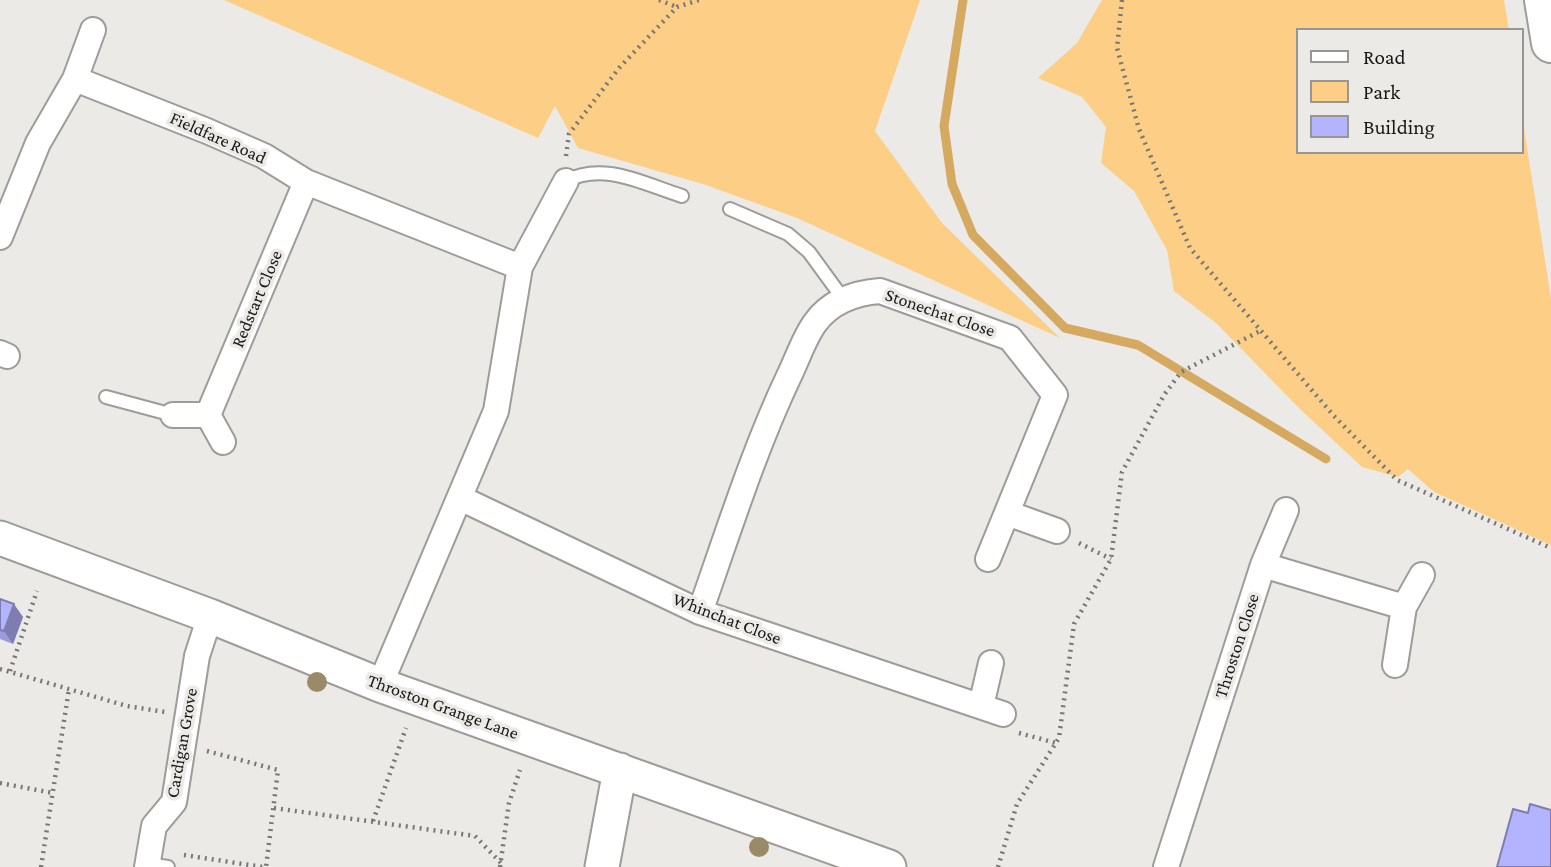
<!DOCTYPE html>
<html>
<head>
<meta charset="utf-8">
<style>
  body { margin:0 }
  #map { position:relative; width:1551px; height:867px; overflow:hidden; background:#ebeae7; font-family:"Crimson Pro",serif }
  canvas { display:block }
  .legend { position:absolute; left:1296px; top:28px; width:228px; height:126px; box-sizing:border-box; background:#ebeae7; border:2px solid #979694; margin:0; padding:9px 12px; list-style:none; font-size:21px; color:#181817 }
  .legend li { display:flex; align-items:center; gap:14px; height:35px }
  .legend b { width:35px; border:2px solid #979694 }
</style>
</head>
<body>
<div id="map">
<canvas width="1551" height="867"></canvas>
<ul class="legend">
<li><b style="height:9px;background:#fff"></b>Road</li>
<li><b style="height:19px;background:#fcce86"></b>Park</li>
<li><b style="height:19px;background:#b4b3fd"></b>Building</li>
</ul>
</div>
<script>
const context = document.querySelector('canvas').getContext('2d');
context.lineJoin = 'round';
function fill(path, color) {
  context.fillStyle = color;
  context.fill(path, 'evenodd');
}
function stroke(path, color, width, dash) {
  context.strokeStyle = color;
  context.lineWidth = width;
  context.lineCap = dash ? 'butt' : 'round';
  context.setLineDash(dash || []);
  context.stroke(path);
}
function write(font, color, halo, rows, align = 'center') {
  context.font = font + ' "Crimson Pro",serif';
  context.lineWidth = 7;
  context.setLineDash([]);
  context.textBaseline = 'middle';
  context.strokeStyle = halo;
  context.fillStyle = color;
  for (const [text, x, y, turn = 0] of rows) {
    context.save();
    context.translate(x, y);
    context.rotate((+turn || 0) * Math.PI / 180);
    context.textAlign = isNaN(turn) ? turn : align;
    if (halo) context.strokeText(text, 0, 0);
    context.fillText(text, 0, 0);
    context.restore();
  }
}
const green = new Path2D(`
  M224,0H920L875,131L942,223L1060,338L797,218L703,184L578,148L555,106L538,138Z
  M1102,0H1504L1509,30H1297V152H1521V110L1551,298V545L1434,492L1408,469L1398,477L1362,467L1300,409L1216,323L1174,291L1167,250L1134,191L1101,163L1106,127L1082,97L1038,78L1077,43Z`);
const stream = new Path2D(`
  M963,0L944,126L952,184L973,235L1065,328L1138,345L1326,459`);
const path = new Path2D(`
  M659,0L677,7
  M1122,0L1117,48L1139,129L1190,248L1334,416L1397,480L1551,548
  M566,156L569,134L619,68L677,7L699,0
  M1079,543L1111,559
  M0,669L127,706L165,712
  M10,671L37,591
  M1019,733L1056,743
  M207,751L278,770L266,867
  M0,783L53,793
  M274,808L475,836L501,863
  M373,821L406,728
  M184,855L263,867
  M41,867L69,689
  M500,867L509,803L520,770
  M998,867L1017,804L1059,738L1074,624L1111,559L1122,472L1164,395L1181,372L1260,331`);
const lane = new Path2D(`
  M566,181C603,161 644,184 682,196
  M730,209L788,234L809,252L844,300
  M106,397L173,415
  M148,864L168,867`);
const street = new Path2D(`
  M75,79L93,30
  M0,237L38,143L75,79L207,131L264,156L306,182L520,267
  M0,353L7,356
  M173,415H208L223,442
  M208,415L306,182
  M460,498L700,612L1003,714
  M1007,513L1057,531
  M1263,565L1286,510
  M700,612C728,533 753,452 789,376C797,360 804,338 815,323C830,302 855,293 880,291L1010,338L1055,395L988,559
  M1395,665L1404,607L1422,575
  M380,685L496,411L520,267L566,181
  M981,706L991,663
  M147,867L154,826L174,802L197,656L210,616
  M1166,867L1263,565L1404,607`);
const secondary = new Path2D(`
  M0,538L210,616L380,685L889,867
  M602,867L620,770`);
const highway = new Path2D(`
  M1544,0L1551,43`);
const trees = [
  [317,682],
  [759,847]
];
const wall = new Path2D(`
  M0,599L23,617L13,644L0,639Z`);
const shadedWall = new Path2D(`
  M14,604L23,617L13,644L4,631Z`);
const building = new Path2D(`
  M0,599L14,604L4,631L0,630Z
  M1530,804L1551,810V867H1497L1513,809L1528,813Z`);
const streetNames = [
  ["Fieldfare Road",218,138,24],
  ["Redstart Close",257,299,-67],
  ["Stonechat Close",940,313,19],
  ["Whinchat Close",727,619,21],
  ["Throston Close",1237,646,-72],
  ["Throston Grange Lane",443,707,20],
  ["Cardigan Grove",182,743,-80]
];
fill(green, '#fcce86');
stroke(stream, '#d6a960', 9);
stroke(lane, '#9e9c99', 16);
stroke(street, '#9e9c99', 28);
stroke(secondary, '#9e9c99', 37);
stroke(highway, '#9e9c99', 42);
stroke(path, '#777775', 4.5, [2, 5]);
stroke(lane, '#fff', 12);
stroke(street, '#fff', 24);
stroke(secondary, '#fff', 33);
stroke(highway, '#fff', 38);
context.fillStyle = '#9b8a68';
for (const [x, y] of trees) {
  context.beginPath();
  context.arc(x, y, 10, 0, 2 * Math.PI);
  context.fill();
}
fill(wall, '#9b9ada');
fill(shadedWall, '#7e7db1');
fill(building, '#b4b3fd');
stroke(building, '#7e7db1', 2);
write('18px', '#181817', '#ebeae7', streetNames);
</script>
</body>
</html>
